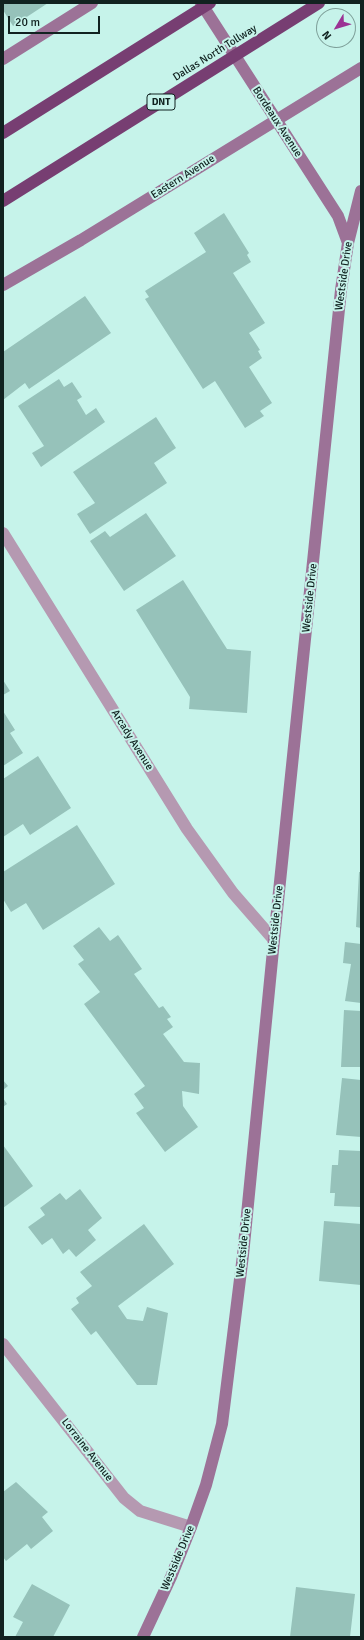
<!DOCTYPE html>
<html>
<head>
<meta charset="utf-8">
<style>
  body { margin:0 }
  #map { position:relative; width:364px; height:1640px; overflow:hidden; background:#c6f3ea; font-family:Signika,sans-serif }
  canvas { display:block }
  .frame { position:absolute; inset:0; border:4px solid #112220; pointer-events:none }
  .north { position:absolute; left:316px; top:8px; width:40px; height:40px; box-sizing:border-box; background:#c6f3ea; border:1px solid #7e9f99; border-radius:50%; rotate:232deg; font-size:11px; font-weight:700; line-height:16px; text-align:center; color:#112220 }
  .north::after { content:''; display:block; margin:auto; width:14px; height:18px; background:#9b3294; clip-path:polygon(50% 0,100% 100%,50% 72%,0 100%) }
  .scale { position:absolute; left:8px; top:16px; width:92px; height:18px; box-sizing:border-box; border:2px solid #112220; border-top:0; padding-left:5px; font-size:12px; line-height:14px; white-space:nowrap; color:#112220; -webkit-text-stroke:3px #c6f3ea; paint-order:stroke }
</style>
</head>
<body>
<div id="map">
<canvas width="364" height="1640"></canvas>
<div class="frame"></div>
<div class="north">N</div>
<div class="scale">20 m</div>
</div>
<script>
const context = document.querySelector('canvas').getContext('2d');
context.lineJoin = 'round';
function fill(path, color) {
  context.fillStyle = color;
  context.fill(path, 'evenodd');
}
function stroke(path, color, width, dash) {
  context.strokeStyle = color;
  context.lineWidth = width;
  context.lineCap = dash ? 'butt' : 'round';
  context.setLineDash(dash || []);
  context.stroke(path);
}
function write(font, color, halo, rows, align = 'center') {
  context.font = font + ' Signika,sans-serif';
  context.lineWidth = 4;
  context.setLineDash([]);
  context.textBaseline = 'middle';
  context.strokeStyle = halo;
  context.fillStyle = color;
  for (const [text, x, y, turn = 0] of rows) {
    context.save();
    context.translate(x, y);
    context.rotate((+turn || 0) * Math.PI / 180);
    context.textAlign = isNaN(turn) ? turn : align;
    if (halo) context.strokeText(text, 0, 0);
    context.fillText(text, 0, 0);
    context.restore();
  }
}
const building = new Path2D(`
  M3,3H48L13,26L3,10Z
  M224,213L249,253L247,255L251,262L233,273L265,323L249,333L260,350L258,351L262,358L249,367L272,403L260,411L264,416L245,428L215,381L203,389L145,299L149,297L145,291L206,252L194,233Z
  M85,296L111,333L29,389L25,383L3,400V352Z
  M59,379L64,387L72,382L82,397L77,400L86,415L96,408L105,422L41,467L32,453L44,446L18,406Z
  M156,417L176,448L154,463L167,483L90,534L77,514L95,503L73,472Z
  M146,513L176,556L124,591L90,541L105,531L110,537Z
  M183,580L227,649L251,651L247,713L189,709L190,697L136,610Z
  M3,680L10,691L3,695Z
  M3,711L15,730L10,733L23,753L3,766Z
  M38,756L71,808L30,835L23,824L3,837V779Z
  M77,825L115,884L43,930L26,903L11,912L3,899V872Z
  M359,872H361V928L356,927Z
  M99,927L110,941L118,935L142,969L134,974L159,1008L163,1006L171,1017L167,1019L173,1027L163,1034L184,1062L200,1063L199,1094L182,1091L183,1106L198,1127L165,1152L136,1113L144,1108L134,1094L145,1086L84,1004L100,992L78,964L84,960L73,946Z
  M345,942L361,944V1003L345,1001L351,964L343,963Z
  M344,1010L361,1011V1067H341Z
  M342,1078L361,1080V1137L336,1135Z
  M3,1080L8,1086L3,1090Z
  M3,1098L7,1104L3,1107Z
  M3,1145L33,1186L3,1208Z
  M339,1150L361,1151V1207L334,1206L335,1193H330L332,1165H338Z
  M80,1189L102,1218L88,1230L96,1240L76,1257L69,1249L63,1254L52,1238L42,1245L28,1227L45,1215L40,1208L60,1193L66,1200Z
  M324,1221L361,1224V1285L319,1281Z
  M144,1224L174,1264L118,1306L127,1319L143,1321L147,1307L168,1313L157,1385H137L96,1331L91,1335L71,1309L79,1303L76,1298L92,1286L80,1272Z
  M16,1482L48,1512L42,1517L53,1531L31,1549L27,1544L6,1561L3,1557V1492Z
  M32,1584L70,1605L53,1637H15L23,1622L13,1617Z
  M296,1587L355,1594L350,1637H290Z`);
const street = new Path2D(`
  M3,533L187,829L233,893L274,940
  M3,1344L124,1498L140,1511L191,1527`);
const secondary = new Path2D(`
  M201,3L338,216L348,243
  M3,59L92,3
  M3,285L81,240L361,68
  M143,1637L171,1577L191,1527L206,1485L222,1424L243,1255L274,940L341,290L348,243L361,191`);
const highway = new Path2D(`
  M3,133L210,3
  M3,201L319,3`);
const shields = [
  [161,102,28]
];
const shieldNames = [
  ["DNT",161,102]
];
const streetNames = [
  ["Dallas North Tollway",215,53,-32],
  ["Bordeaux Avenue",277,122,57],
  ["Eastern Avenue",183,177,-32],
  ["Westside Drive",344,276,-82],
  ["Westside Drive",310,598,-84],
  ["Arcady Avenue",132,740,58],
  ["Westside Drive",276,920,-84],
  ["Westside Drive",244,1243,-84],
  ["Lorraine Avenue",87,1450,52],
  ["Westside Drive",178,1558,-67]
];
fill(building, '#96c2ba');
stroke(street, '#b599b1', 12);
stroke(secondary, '#9c7297', 12);
stroke(highway, '#773e72', 12);
for (const [x, y, w] of shields) {
  const box = new Path2D();
  box.roundRect(x - w / 2, y - 8, w, 16, 3);
  context.fillStyle = '#c6f3ea';
  context.fill(box);
  stroke(box, '#112220', 1);
}
write('bold 10px', '#112220', null, shieldNames);
write('11px', '#112220', '#c6f3ea', streetNames);
</script>
</body>
</html>
